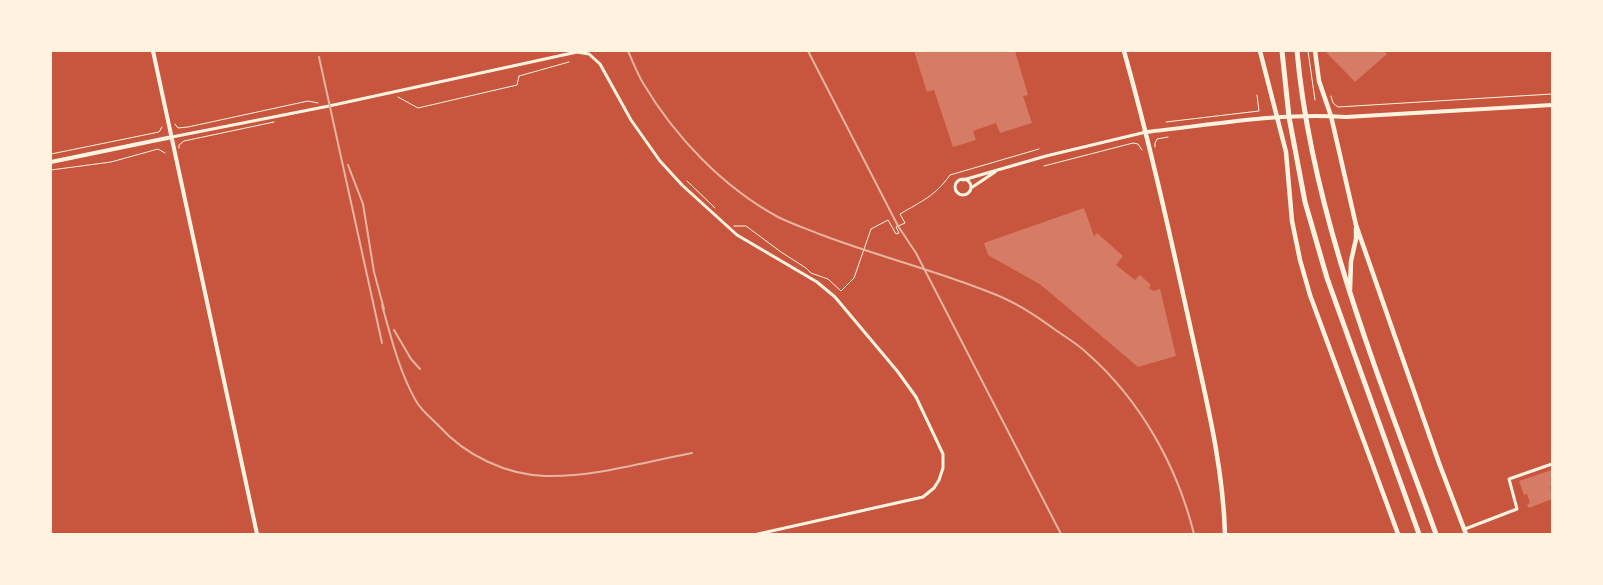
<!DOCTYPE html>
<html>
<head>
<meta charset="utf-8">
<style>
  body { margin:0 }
  #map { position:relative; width:1603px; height:585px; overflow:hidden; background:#c8553d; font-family:Bitter,serif }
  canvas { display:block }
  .frame { position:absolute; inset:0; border:52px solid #fff3e0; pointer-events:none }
</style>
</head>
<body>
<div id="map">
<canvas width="1603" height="585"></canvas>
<div class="frame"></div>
</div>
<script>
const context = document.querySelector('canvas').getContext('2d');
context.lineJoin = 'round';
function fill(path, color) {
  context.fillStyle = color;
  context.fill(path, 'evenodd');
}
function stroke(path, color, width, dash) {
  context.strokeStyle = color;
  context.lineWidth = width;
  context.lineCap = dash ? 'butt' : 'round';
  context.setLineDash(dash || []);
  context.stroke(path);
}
const building = new Path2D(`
  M914,51H1015L1028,95L1023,96L1032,123L1000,133L996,123L973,131L976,140L953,147L934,90L927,92Z
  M1325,51H1384L1387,54L1355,82Z
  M1084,208L1094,236L1097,233L1123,256L1116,265L1135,280L1140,275L1151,285L1149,288L1154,291L1160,289L1176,356L1138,367L1041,285L988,255L984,243Z
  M1552,470V486H1550L1552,499L1529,508L1527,504L1530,503L1527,494L1524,495L1519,481Z`);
const path = new Path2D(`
  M1308,51L1315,100
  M1331,96L1333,103L1338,107L1552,94
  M398,97L418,108L517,85L519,76L569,62
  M1166,122L1259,111L1257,95
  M175,124L178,128L188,127L308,101L318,103
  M1155,147V143L1157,139L1168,137
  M179,148V145L184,141L274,122
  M51,154L159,132L162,127
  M1044,166L1133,143L1138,144L1142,150
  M51,170L111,162L158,149L165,153
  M687,181L715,208
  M734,226H746L781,252L806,268L811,273L828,279L841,291L854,278L871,229L888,220L896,234L899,233L896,227L905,223L900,214C922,201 935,196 950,175L1039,149`);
const minor = new Path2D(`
  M172,137L329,106L577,52L589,54L600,64L631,120L660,161L682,185L737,235L817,282L835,297L898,372L916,397L943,454V468L939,480L934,488L923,497L758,534
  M955 187a8 8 0 1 1 16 0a8 8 0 1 1-16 0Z
  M963,180L1046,156L1146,132
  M971,188L995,172
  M1465,529L1517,509L1509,479L1552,464`);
const tertiary = new Path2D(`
  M153,51L257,534
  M1146,132C1212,125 1280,112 1346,117L1552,105
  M51,162L172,137`);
const secondary = new Path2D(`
  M1124,51C1149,140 1169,230 1189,321C1204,391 1223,462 1225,534
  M1260,51L1286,152L1292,221L1300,260L1310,295L1398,534
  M1315,51L1319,81L1331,116L1356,225L1363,245L1439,463L1466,534
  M1350,290L1351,261L1356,239V228`);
const primary = new Path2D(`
  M1282,51L1289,117L1305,202L1327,278L1419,534
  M1297,51C1312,216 1380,379 1436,534`);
const rail = new Path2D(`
  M628,51C633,62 637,73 643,83C675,137 723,187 778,217C792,224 807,229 822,235C877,256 934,270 989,292C1014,301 1035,315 1057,331C1067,338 1079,345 1088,354C1141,401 1177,466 1194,534
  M808,51L898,226L916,253L1061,534
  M319,57L382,343
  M348,165L363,204L374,272L384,309
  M382,305C391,337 399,371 416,401C421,410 431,418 439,426C465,455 506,475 546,476C595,477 644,462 692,453
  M394,330L411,359L420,369`);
fill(building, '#d67c66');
stroke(path, '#fff3e0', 1);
stroke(minor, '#fff3e0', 3);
stroke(tertiary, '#fff3e0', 4);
stroke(secondary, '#fff3e0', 4.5);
stroke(primary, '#fff3e0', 5);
stroke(rail, '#e9b49f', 2);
</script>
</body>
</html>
